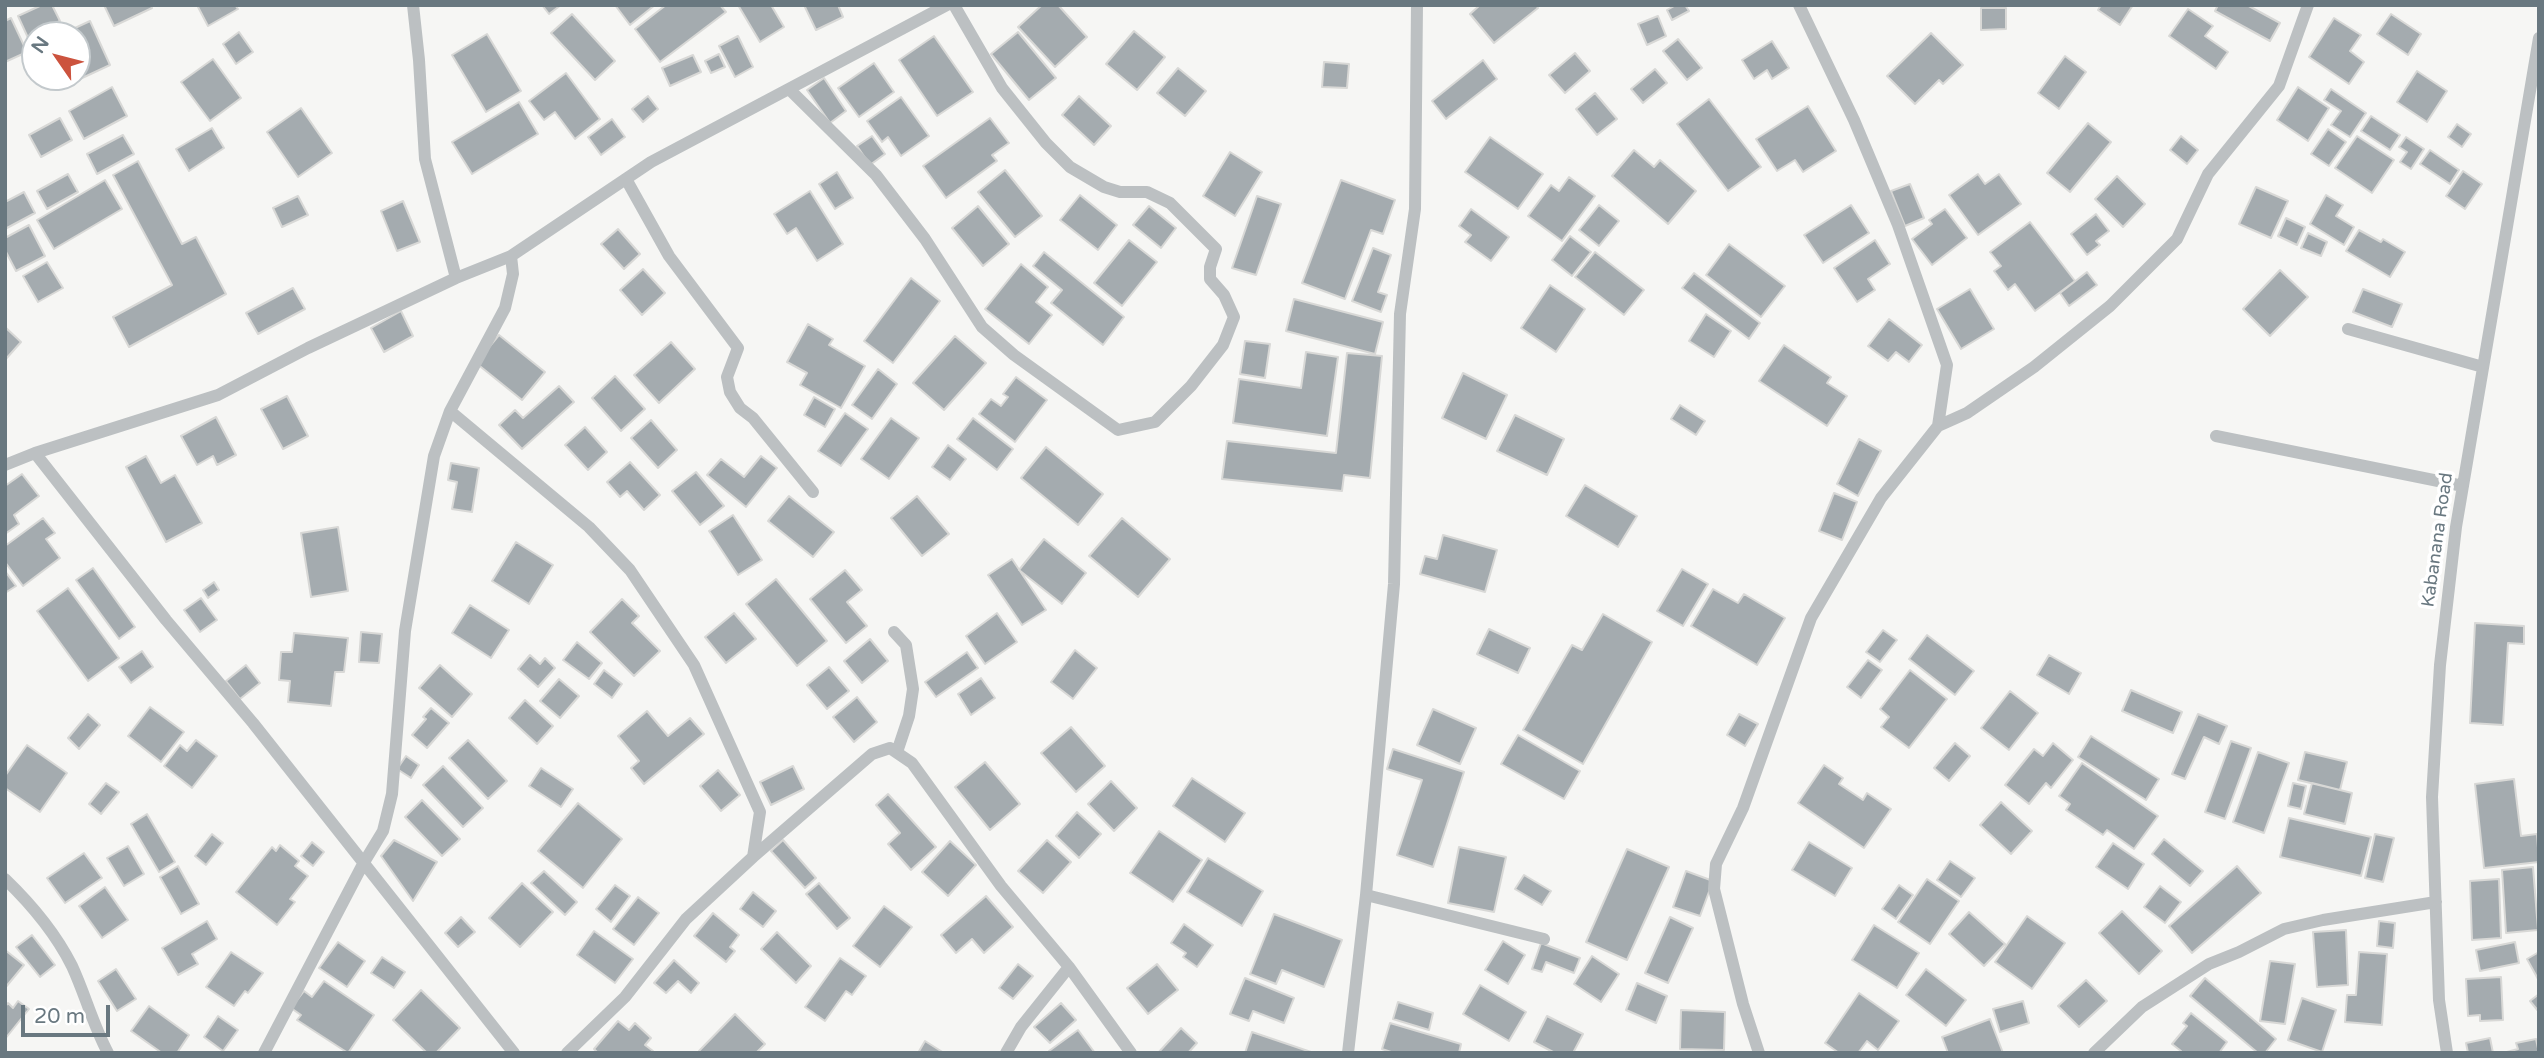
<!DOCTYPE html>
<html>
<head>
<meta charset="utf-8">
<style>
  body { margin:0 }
  #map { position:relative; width:2544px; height:1058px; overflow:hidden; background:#f6f6f4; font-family:"Varela Round",sans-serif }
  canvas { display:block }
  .frame { position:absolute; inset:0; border:7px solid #697880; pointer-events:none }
  .north { position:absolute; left:21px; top:21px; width:70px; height:70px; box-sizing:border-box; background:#fff; border:2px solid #c3c9cc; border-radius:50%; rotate:305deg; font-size:19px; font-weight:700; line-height:28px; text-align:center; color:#697880 }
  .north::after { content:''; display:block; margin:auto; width:24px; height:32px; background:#cc533e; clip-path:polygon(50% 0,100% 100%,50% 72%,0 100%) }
  .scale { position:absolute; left:21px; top:1005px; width:89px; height:32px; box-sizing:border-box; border:4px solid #697880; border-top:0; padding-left:9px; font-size:21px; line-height:24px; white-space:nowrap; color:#697880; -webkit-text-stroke:5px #fff; paint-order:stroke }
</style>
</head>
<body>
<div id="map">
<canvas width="2544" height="1058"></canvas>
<div class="frame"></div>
<div class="north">N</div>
<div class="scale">20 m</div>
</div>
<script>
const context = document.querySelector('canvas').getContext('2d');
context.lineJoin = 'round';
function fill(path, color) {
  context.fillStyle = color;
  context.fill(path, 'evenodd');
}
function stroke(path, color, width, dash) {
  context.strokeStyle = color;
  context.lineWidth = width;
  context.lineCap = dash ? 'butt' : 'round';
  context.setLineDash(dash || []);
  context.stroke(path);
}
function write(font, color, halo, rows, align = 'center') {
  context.font = font + ' "Varela Round",sans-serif';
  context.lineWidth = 7;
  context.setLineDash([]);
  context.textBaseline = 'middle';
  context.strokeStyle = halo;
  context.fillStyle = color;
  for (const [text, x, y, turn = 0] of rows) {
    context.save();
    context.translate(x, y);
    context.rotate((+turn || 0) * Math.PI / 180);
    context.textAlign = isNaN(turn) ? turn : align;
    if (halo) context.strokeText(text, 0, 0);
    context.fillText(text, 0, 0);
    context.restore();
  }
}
const building = new Path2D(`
  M42,5H52L60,21L47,27L50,35H35V53L18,16Z
  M104,5H151L152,8L114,26Z
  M197,5H235L238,9L208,26Z
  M542,5H561L549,14Z
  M615,5H655L630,25Z
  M666,5H720L726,12L660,62L635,29Z
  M738,5H771L784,27L760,42Z
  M804,5H838L843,17L816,30Z
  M1042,5H1058L1087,37L1055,67L1018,27Z
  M1480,5H1536L1538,8L1494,43L1470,14Z
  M1676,5H1685L1689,11L1672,20L1667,10Z
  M2101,5H2133L2120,25L2098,10Z
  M2218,5H2247L2280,23L2270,41L2215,11Z
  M1981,8H2006V29L1981,30Z
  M2188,9L2213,26L2205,36L2228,52L2216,69L2169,36Z
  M572,14L615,61L595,80L551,33Z
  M2391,14L2421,34L2408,55L2377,34Z
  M1658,16L1666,36L1647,45L1638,24Z
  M11,18L27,52L5,62V21Z
  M2334,18L2361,35L2350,51L2364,62L2349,84L2309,57Z
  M90,21L110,65L80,79L77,72V35H60Z
  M1134,31L1165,57L1137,90L1106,64Z
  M239,32L253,52L236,64L223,44Z
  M1018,32L1056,78L1029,100L991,54Z
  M1931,33L1963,65L1943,84L1939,80L1915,104L1887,76Z
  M487,34L521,91L486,112L452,55Z
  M738,36L753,67L735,77L719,46Z
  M934,36L973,92L937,116L899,60Z
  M1678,39L1702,68L1687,80L1663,51Z
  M1772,41L1789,68L1772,79L1767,70L1754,79L1742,60Z
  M1575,53L1590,71L1565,93L1549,75Z
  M719,54L725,67L711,73L705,61Z
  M693,55L701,72L670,86L662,68Z
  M2065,56L2086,72L2059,109L2038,93Z
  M213,59L241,98L210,121L181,82Z
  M1483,60L1497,79L1446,119L1432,101Z
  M1324,62L1349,64L1347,88L1322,87Z
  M874,63L894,92L859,117L838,88Z
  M1178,68L1206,91L1185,116L1157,93Z
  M1655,69L1667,83L1643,103L1631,89Z
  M2417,71L2447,91L2427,122L2397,102Z
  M566,73L600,119L575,139L555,112L544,120L529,101Z
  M824,78L846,111L830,123L807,90Z
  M112,87L127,116L84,139L69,111Z
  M2298,87L2329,108L2308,141L2277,120Z
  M2331,89L2366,113L2350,137L2331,125L2341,111L2324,100Z
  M1595,93L1617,119L1597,135L1576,109Z
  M648,96L658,109L643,122L632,109Z
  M1079,96L1111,126L1094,145L1062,115Z
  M901,97L929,136L901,156L888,137L882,142L867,121Z
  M1709,99L1761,167L1728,191L1677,124Z
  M519,102L538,134L472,174L452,142Z
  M1808,106L1836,151L1803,172L1795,160L1777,171L1756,139Z
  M301,108L332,153L298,177L267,132Z
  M2371,116L2400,135L2390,150L2361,131Z
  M60,118L72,140L41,157L29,135Z
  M990,118L1009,143L992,155L997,161L946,198L923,166Z
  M612,119L625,137L601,155L588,137Z
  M2088,123L2111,142L2070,192L2047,173Z
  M2457,124L2471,134L2462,147L2448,137Z
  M212,128L224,148L189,171L176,149Z
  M2328,129L2346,142L2329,166L2311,154Z
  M123,135L134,154L97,174L87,154Z
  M872,136L885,154L870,165L857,146Z
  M2181,136L2198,150L2187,164L2170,150Z
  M2357,136L2394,160L2372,193L2335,168Z
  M1490,137L1543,174L1518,209L1465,172Z
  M2406,137L2424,149L2411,169L2400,162L2407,152L2399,147Z
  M1634,150L1654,167L1660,160L1696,191L1668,224L1612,176Z
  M2430,150L2459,170L2450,184L2420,164Z
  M1230,152L1262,172L1235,216L1203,196Z
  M138,161L182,244L196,237L226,294L129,347L113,317L172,285L113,175Z
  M1005,170L1042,216L1015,237L978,192Z
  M2463,171L2482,184L2465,209L2446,196Z
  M837,172L853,198L835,209L819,184Z
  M68,174L78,192L47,209L37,191Z
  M1978,174L1985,184L1999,174L2021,204L1978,235L1949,195Z
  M2117,176L2145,204L2123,227L2095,199Z
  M1569,177L1595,196L1562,241L1528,216L1551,185L1559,191Z
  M105,180L122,209L54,249L37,220Z
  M1341,180L1395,200L1383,234L1371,230L1345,299L1302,283Z
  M1910,184L1924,218L1905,226L1891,191Z
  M2256,187L2288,201L2271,238L2239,224Z
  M810,191L843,244L817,261L796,228L787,234L774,214Z
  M24,192L35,213L5,229V202Z
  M1080,195L1117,225L1098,250L1060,220Z
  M2326,195L2343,205L2336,216L2354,227L2344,245L2310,224Z
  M298,196L308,215L282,227L273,208Z
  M1257,196L1281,204L1256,275L1232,268Z
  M403,201L420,242L397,251L381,211Z
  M1599,205L1619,221L1599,246L1579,230Z
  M1851,205L1869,233L1823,263L1804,235Z
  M978,206L1009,244L983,266L952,228Z
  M1149,206L1176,228L1161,248L1133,225Z
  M1471,209L1509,237L1491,261L1465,242L1471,235L1459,226Z
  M1945,209L1967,238L1932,265L1912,239L1932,224L1929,220Z
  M2096,214L2109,231L2096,241L2100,245L2087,255L2071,234Z
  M2286,218L2305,227L2297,245L2278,236Z
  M2030,222L2075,281L2035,311L2015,284L2008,290L1994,271L2001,266L1990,252Z
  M29,225L45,256L16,271L5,250V238Z
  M618,229L640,254L624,269L601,244Z
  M2359,230L2381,242L2383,239L2405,252L2390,277L2346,251Z
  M2308,233L2327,242L2321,256L2301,248Z
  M1570,236L1591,252L1572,276L1552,260Z
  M1129,240L1157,262L1122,306L1094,283Z
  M1875,240L1890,264L1868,279L1875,290L1857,302L1834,268Z
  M1729,244L1785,286L1761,317L1706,275Z
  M1373,248L1391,255L1378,292L1387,295L1381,312L1352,301Z
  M1044,252L1124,317L1103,345L1051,303L1062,290L1033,266Z
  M1595,252L1644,290L1624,315L1575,277Z
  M47,262L63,288L38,302L23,276Z
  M1021,264L1048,287L1036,302L1052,315L1029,344L985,309Z
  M643,269L665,293L642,315L620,290Z
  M2280,270L2308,297L2270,336L2243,309Z
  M2087,272L2097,285L2069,306L2060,293Z
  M1694,273L1760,323L1749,339L1682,288Z
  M911,278L940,301L893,363L864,341Z
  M1550,285L1585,309L1556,352L1521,328Z
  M293,288L305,309L258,334L246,313Z
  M1970,289L1994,329L1961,349L1937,309Z
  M2363,289L2402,304L2392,327L2353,312Z
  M1294,299L1383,322L1375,354L1286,331Z
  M401,311L413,336L384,352L371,328Z
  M1706,314L1731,331L1714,357L1689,341Z
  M1889,319L1922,345L1909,362L1896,352L1888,361L1868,346Z
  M808,324L833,339L829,345L865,366L841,408L800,385L807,373L787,362Z
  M5,327L21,342L5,360Z
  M499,335L545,372L522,400L476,363Z
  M955,336L986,363L944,410L913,383Z
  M1245,341L1270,344L1265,378L1240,374Z
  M671,342L695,369L659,403L634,375Z
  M1784,345L1831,377L1827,383L1847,396L1827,426L1759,381Z
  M1306,352L1338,357L1327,436L1233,423L1239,379L1301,388Z
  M1347,353L1382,356L1370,478L1344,475L1342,491L1222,479L1227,441L1336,453Z
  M878,369L897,384L872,419L852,405Z
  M1463,373L1507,395L1486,439L1442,418Z
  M615,376L645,409L621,431L592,398Z
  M1016,377L1047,400L1015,442L979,414L991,399L1001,406L1008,397L1003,394Z
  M559,386L574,402L522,449L499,425L515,410L523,418Z
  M287,396L308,436L283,449L261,409Z
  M814,397L835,409L825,427L804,415Z
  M1680,405L1705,421L1696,435L1671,419Z
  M845,413L868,429L841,466L818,451Z
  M1515,415L1564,439L1547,475L1497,451Z
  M216,417L236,455L217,465L213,456L197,465L181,436Z
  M891,418L919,438L889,479L861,459Z
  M973,418L1013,449L997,470L957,439Z
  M651,420L677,450L658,468L631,438Z
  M585,427L607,452L588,470L565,445Z
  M1859,439L1881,451L1858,496L1837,484Z
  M948,445L966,459L950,480L932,467Z
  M1046,447L1103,494L1078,525L1021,478Z
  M146,456L161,483L175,475L202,523L166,542L126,467Z
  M761,456L777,468L746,507L707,475L721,459L744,477Z
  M630,462L660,495L644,510L627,491L620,497L607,482Z
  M451,463L479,468L472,512L452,509L457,482L448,480Z
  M696,472L724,506L700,525L672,491Z
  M22,474L39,496L14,515L19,524L5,534V486Z
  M1585,485L1637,516L1618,547L1566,516Z
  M1834,493L1857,502L1842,540L1819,531Z
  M789,496L834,532L813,557L768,521Z
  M917,496L949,534L922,556L891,518Z
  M733,515L762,560L738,575L709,531Z
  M43,518L55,533L46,539L60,558L23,586L5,562V546Z
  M1122,518L1170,559L1138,597L1089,556Z
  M338,527L348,591L311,597L301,533Z
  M1443,535L1497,550L1485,592L1420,574L1425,556L1437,559Z
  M1044,539L1086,573L1062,604L1019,570Z
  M516,542L553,565L529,604L492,581Z
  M1012,559L1046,610L1022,625L988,575Z
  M93,568L135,627L119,639L76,580Z
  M1682,569L1708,584L1683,626L1657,611Z
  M845,570L862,590L847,602L867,626L846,643L810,599Z
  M5,571L16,586L5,593Z
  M776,579L827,641L797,666L746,604Z
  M214,582L219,590L208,598L203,590Z
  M68,588L119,658L88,681L37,611Z
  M1713,589L1738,603L1744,594L1785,618L1757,665L1691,626Z
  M201,598L217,620L200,632L184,610Z
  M622,599L639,616L632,623L660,651L634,676L590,632Z
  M470,605L509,630L491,658L452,633Z
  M734,613L756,639L726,663L705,637Z
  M997,613L1017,642L985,664L966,636Z
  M1603,614L1652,642L1583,764L1523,730L1572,645L1582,650Z
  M2475,623L2524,626V644L2508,643L2503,725L2470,723Z
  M1489,629L1530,648L1518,673L1477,654Z
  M1883,630L1897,640L1880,662L1866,652Z
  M361,632L382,634L379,663L359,662Z
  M294,633L348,638L344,672H335L331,706L288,702L290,681L279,680L281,652H292Z
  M1927,635L1974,671L1955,695L1909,659Z
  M870,639L888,661L862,683L844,661Z
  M577,642L602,663L589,679L563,660Z
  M1075,650L1097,668L1073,699L1051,682Z
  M142,651L153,667L131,683L119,667Z
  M967,652L978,668L936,697L925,682Z
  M530,655L540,664L545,658L555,668L538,687L518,669Z
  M2049,655L2081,673L2069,694L2037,675Z
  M1868,660L1882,670L1861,698L1847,687Z
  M246,665L260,683L240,699L226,681Z
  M440,665L472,694L452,717L419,688Z
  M829,667L849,691L827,709L807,685Z
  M604,670L622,684L612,698L594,684Z
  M1910,670L1947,699L1909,748L1881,727L1889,717L1880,709Z
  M981,678L995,698L971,715L958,694Z
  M559,679L579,696L560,718L540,701Z
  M2131,690L2182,712L2173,733L2122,711Z
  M2010,691L2038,713L2009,750L1981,728Z
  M857,697L877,722L854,742L833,717Z
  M525,700L553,726L537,744L509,718Z
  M150,707L184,732L161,762L128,736Z
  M431,708L449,723L427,748L412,735L426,719L423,717Z
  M1433,709L1476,728L1460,764L1417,745Z
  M647,711L668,736L690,718L704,734L644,784L631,768L639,761L618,736Z
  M88,714L100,725L79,749L68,738Z
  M1739,714L1758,724L1745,746L1727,735Z
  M2198,714L2227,726L2219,744L2204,737L2185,779L2172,774Z
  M1071,727L1105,766L1076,792L1041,753Z
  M1518,735L1580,771L1564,799L1501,764Z
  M2091,736L2159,779L2146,800L2078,757Z
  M196,740L217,756L192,788L164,766L180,745L187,751Z
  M468,740L507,781L488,799L449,758Z
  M2231,741L2251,748L2225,819L2205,812Z
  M1955,743L1970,756L1949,781L1934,768Z
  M2053,743L2073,760L2051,788L2046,783L2029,804L2005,785L2034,749L2043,756Z
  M27,745L67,773L40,812L5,788V776Z
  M1393,749L1464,772L1433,867L1397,855L1422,780L1387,769Z
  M2258,752L2289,763L2264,833L2233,822Z
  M2305,752L2347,762L2340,790L2298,780Z
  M406,756L419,765L411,778L397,769Z
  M985,762L1020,804L990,830L955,787Z
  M2082,763L2158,816L2134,849L2107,830L2103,835L2066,810L2070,804L2059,796Z
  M1824,765L1843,778L1839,784L1863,800L1867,793L1891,809L1864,848L1798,803Z
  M443,766L483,808L463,827L423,785Z
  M793,766L804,789L771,805L760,782Z
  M541,768L573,789L561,807L529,786Z
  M718,770L740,795L721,811L700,786Z
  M1192,778L1245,813L1225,842L1173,806Z
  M2514,779L2521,836L2537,834L2539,862L2484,868L2475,784Z
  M1111,781L1137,808L1114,831L1088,804Z
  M106,783L119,792L101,814L89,804Z
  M2293,783L2306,786L2301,809L2288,806Z
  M2312,783L2352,793L2345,824L2304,814Z
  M888,794L936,847L911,870L888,844L900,833L876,805Z
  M422,800L460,839L442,856L405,817Z
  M2001,802L2032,831L2011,854L1980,825Z
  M578,803L622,839L583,888L538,851Z
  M1077,812L1101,834L1079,858L1056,836Z
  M147,814L175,862L159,872L131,824Z
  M2289,818L2371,837L2361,876L2280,857Z
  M1159,831L1202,860L1173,902L1130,873Z
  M212,834L223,843L206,865L195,856Z
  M2375,834L2394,838L2383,882L2365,878Z
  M2164,839L2203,871L2190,886L2152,854Z
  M394,840L437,862L413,901L381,856Z
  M783,840L816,878L805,888L771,851Z
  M1047,840L1071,862L1043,893L1018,871Z
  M950,841L976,865L948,896L922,872Z
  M312,842L324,852L313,866L301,856Z
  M1809,842L1852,868L1835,896L1792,870Z
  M2113,843L2144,864L2128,889L2096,867Z
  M280,845L299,861L295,866L308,876L290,899L295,902L277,925L236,892L272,847L276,851Z
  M128,846L144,874L124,886L107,858Z
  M1459,847L1506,857L1494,912L1448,903Z
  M1627,849L1669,867L1627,960L1586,942Z
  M84,853L102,878L65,903L47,878Z
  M1208,858L1263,891L1242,926L1187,892Z
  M1950,861L1975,878L1961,897L1937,880Z
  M178,866L199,904L181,914L160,877Z
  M2237,866L2261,893L2192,953L2169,926Z
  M2533,867L2538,930L2506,933L2502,870Z
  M544,871L577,902L565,915L531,883Z
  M1686,871L1713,881L1700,916L1673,907Z
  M1524,875L1551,891L1542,905L1515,889Z
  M1927,879L1959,901L1930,944L1898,922Z
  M2499,879L2501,938L2472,940L2470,881Z
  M522,883L553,912L520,947L489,918Z
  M819,883L850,918L837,929L806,894Z
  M615,885L630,896L611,922L596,909Z
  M1899,885L1913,895L1896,919L1882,909Z
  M2160,886L2181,902L2165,923L2144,907Z
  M105,887L128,920L102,938L79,906Z
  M753,892L776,911L763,927L740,909Z
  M986,896L1013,927L984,953L972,939L956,953L941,935Z
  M638,897L659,913L634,945L613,929Z
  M884,906L912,927L880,967L853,946Z
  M2122,911L2162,951L2139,974L2099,933Z
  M1969,912L2005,944L1984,966L1949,934Z
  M713,913L739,935L730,947L735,951L726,962L694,936Z
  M1274,914L1342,940L1324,987L1282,970L1276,984L1250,974Z
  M2027,916L2065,943L2032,989L1995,962Z
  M461,917L475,932L458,947L445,933Z
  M1670,917L1693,928L1668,983L1645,973Z
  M207,921L217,939L192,954L198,964L178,975L162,948Z
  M2379,921L2395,923L2393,948L2377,946Z
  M1184,924L1213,945L1197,967L1183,957L1186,953L1171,943Z
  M1874,925L1919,953L1897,988L1852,960Z
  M2346,930L2348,985L2317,987L2313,932Z
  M594,931L633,959L615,983L577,955Z
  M777,932L811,966L796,983L761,949Z
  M32,935L55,965L40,977L16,947Z
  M1503,941L1525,955L1508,984L1485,970Z
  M338,942L365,961L347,987L319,968Z
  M2515,942L2519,963L2480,971L2476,950Z
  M1541,943L1580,958L1574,973L1546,962L1542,972L1532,969Z
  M5,950L24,965L5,988Z
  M231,952L263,973L248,993L245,991L234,1006L206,987Z
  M2359,952L2387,954L2382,1025L2345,1022L2347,995H2356Z
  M2539,952V978L2538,979L2527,959Z
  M1592,956L1619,974L1601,1002L1574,984Z
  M382,957L405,972L394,988L371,973Z
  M840,958L866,976L852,995L846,991L825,1021L805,1007Z
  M674,960L699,983L691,993L678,981L666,993L654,983Z
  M2270,961L2295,964L2285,1024L2260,1021Z
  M1018,964L1033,976L1013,999L999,988Z
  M1157,964L1178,990L1148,1014L1127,988Z
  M116,969L136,999L117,1011L98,981Z
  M1926,969L1966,1000L1946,1026L1906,995Z
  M2501,977L2503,1020L2480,1021V1015L2468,1016L2466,979Z
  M1245,978L1294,998L1284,1023L1253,1011L1249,1021L1230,1014Z
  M2205,978L2276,1039L2265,1053H2258L2190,996Z
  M2086,980L2107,1001L2079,1027L2058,1006Z
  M324,981L374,1015L348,1053L297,1020L301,1015L291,1008L304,991L312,997Z
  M1637,983L1667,996L1656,1023L1626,1010Z
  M1480,985L1526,1012L1509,1041L1463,1014Z
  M421,990L460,1028L436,1053H427L393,1020Z
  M1859,993L1899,1021L1878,1050L1867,1041L1858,1053H1839L1825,1043Z
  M2539,994V1012L2530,1001Z
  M2302,998L2336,1010L2322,1052L2288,1040Z
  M18,1001L29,1009L5,1039V1007L8,1003L13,1008Z
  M2023,1001L2029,1023L2000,1032L1993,1009Z
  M1398,1002L1433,1013L1429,1030L1393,1019Z
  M1061,1003L1076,1020L1050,1043L1034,1027Z
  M149,1006L189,1035L177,1053H162L131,1031Z
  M1681,1010L1725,1012L1724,1050L1680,1049Z
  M2191,1013L2227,1042L2219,1053H2180L2181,1051L2172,1044L2187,1026L2183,1023Z
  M735,1014L765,1044L756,1053H700L699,1051Z
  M218,1016L238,1030L223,1051L204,1037Z
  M1547,1016L1583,1034L1573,1053H1555L1534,1042Z
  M1990,1019L2003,1053H1948L1942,1037Z
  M618,1021L629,1030L635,1023L651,1038L645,1045L653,1051L651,1053H598L594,1049Z
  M1390,1023L1461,1044L1459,1053H1394L1382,1049Z
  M1181,1028L1197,1043L1188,1053H1158Z
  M1078,1030L1095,1053H1051L1049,1051Z
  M1252,1032L1311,1052V1053H1245Z
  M2490,1038L2493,1053H2468L2466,1043Z
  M2536,1039L2539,1053H2503L2518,1049L2516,1043Z
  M925,1041L944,1053H918Z`);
const minor = new Path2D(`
  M413,5L419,60L425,159L456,278
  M1799,5L1854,120L1898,225L1947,365L1938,426
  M789,89L876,175L925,239L982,327L1014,355L1118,430L1155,422L1191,386L1223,345L1234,317L1224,295L1210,279V267L1216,249L1170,203L1147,192H1120L1104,187L1070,167L1046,143L1002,88L954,5
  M626,179L669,256L738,348L727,377L730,392L740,408L753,418L813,492
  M2348,329L2483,367
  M450,411L589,527L630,570L694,665L760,812L753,857L686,919L625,997L567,1053
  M2216,436L2463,486
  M35,453L166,620L253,723L514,1053
  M5,465L35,453L218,395L308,348L456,278L511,256L651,162L947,5
  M894,632L906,645L913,689L909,716L897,752
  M753,857L872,754L890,748L912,763L1001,886L1069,967L1131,1053
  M5,879C32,905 55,932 72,966C85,994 93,1025 108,1053
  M1366,895L1544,939
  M264,1053L363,864L383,831L392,794L405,631L434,456L450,411L505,308L513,274L511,256
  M1006,1053L1021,1027L1069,967
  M1348,1053L1366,895L1394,584L1400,314L1415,209L1417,5
  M1759,1053L1743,1004L1714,889L1716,864L1743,808L1811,618L1881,498L1938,426L1967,413L2034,367L2110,306L2177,239L2208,174L2279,86L2308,5
  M2094,1053L2142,1007L2209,964L2239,952L2284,929L2323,920L2436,902
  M2447,1053L2439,1000L2432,797L2440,665L2456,527L2539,38`);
const streetNames = [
  ["Kabanana Road",2438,540,-82]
];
fill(building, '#a4abaf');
stroke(building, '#d8d8d6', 2);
stroke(minor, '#bcc0c2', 12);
write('18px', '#697880', '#fff', streetNames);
</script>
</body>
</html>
